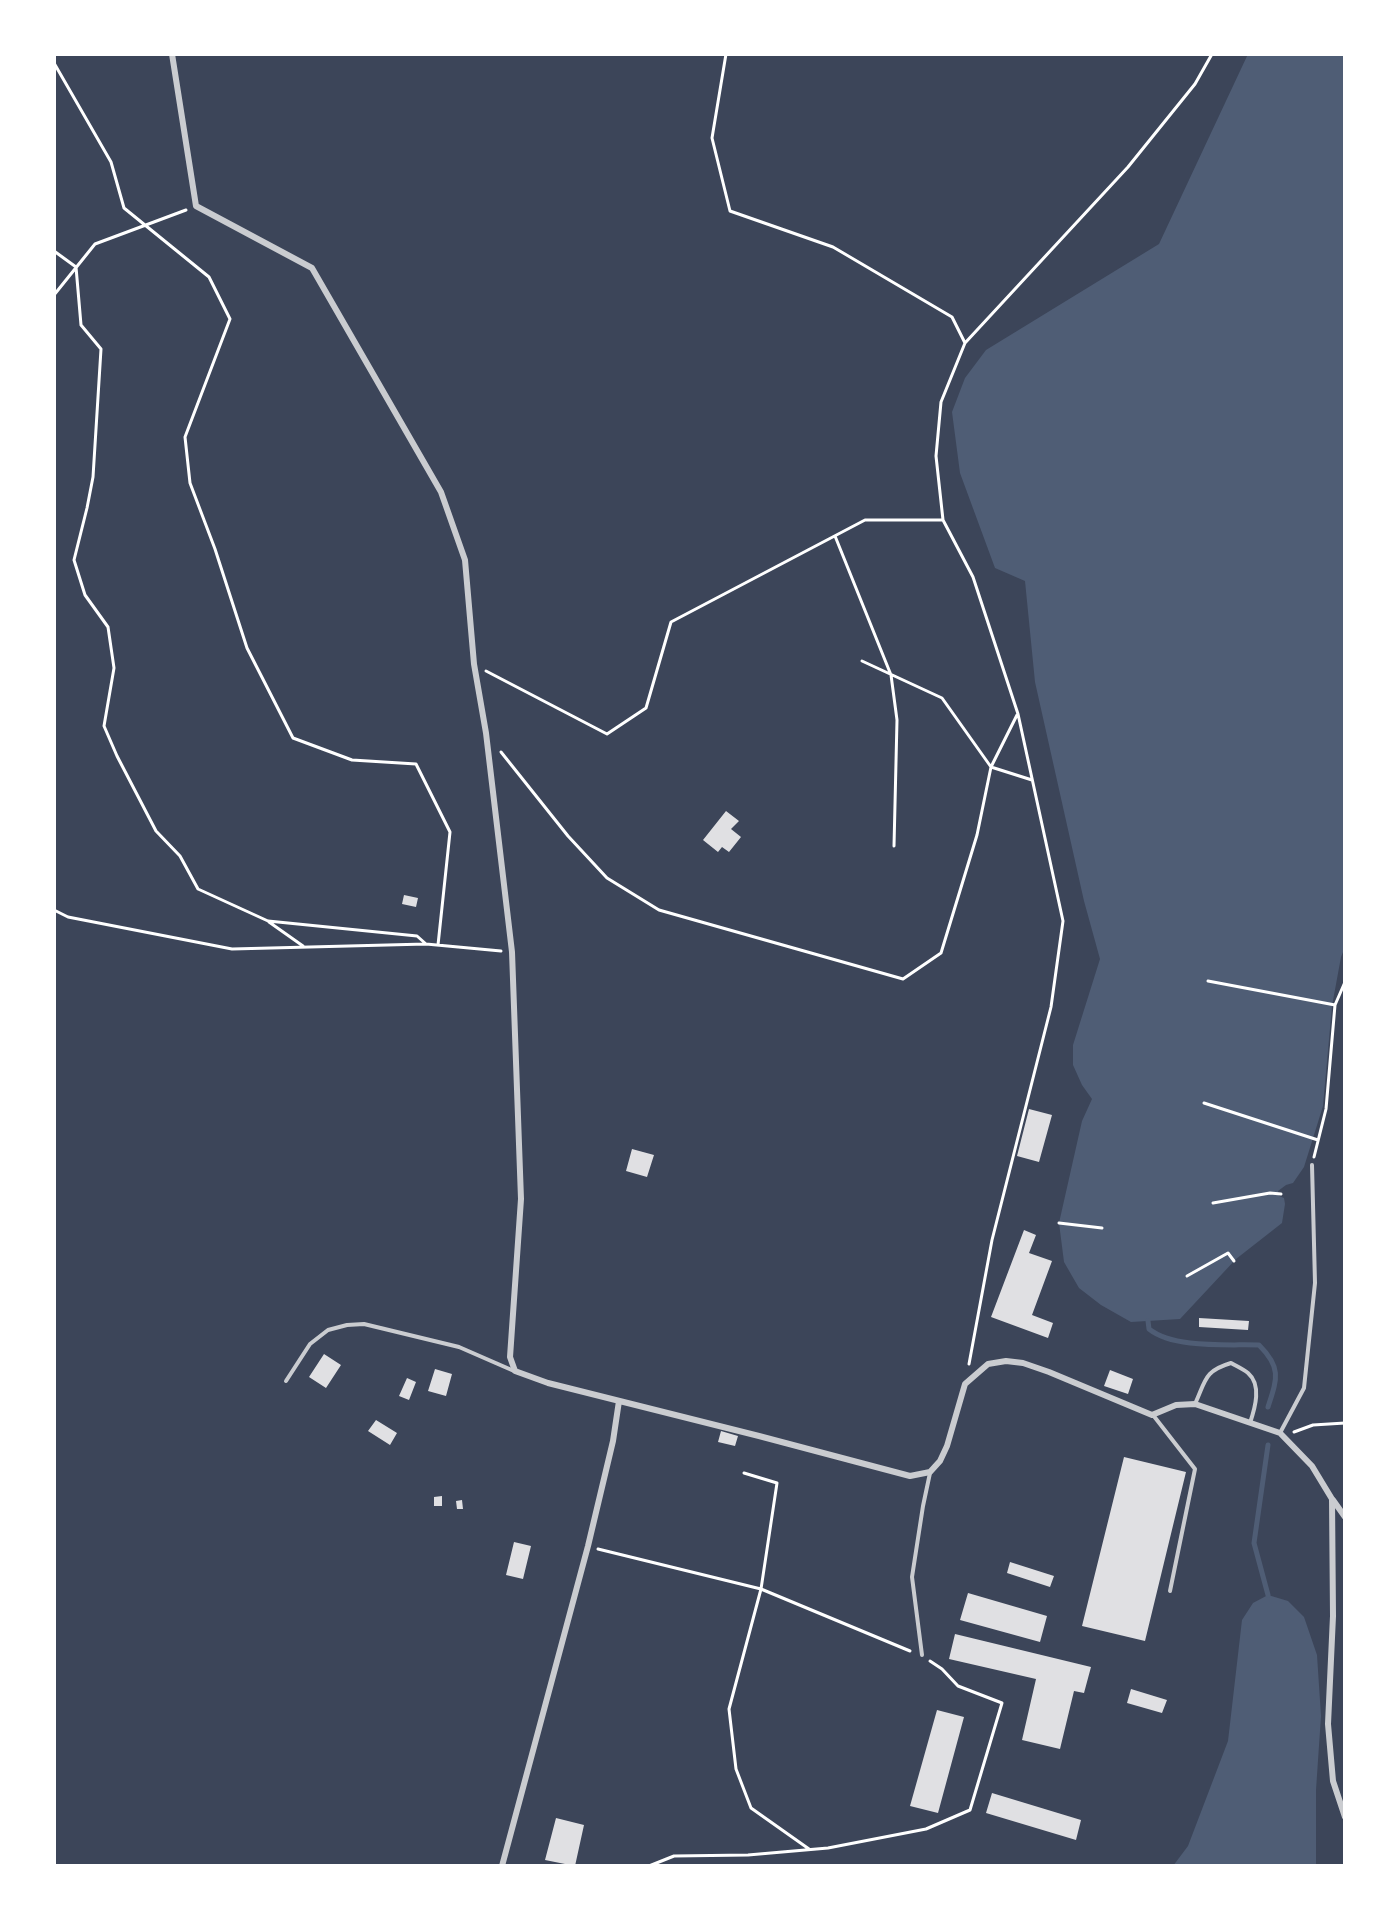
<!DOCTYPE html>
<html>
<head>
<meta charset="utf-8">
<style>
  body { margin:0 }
  #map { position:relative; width:1399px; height:1920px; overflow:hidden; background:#2d3142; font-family:Figtree,sans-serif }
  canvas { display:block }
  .frame { position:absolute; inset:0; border:56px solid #fff; pointer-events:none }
</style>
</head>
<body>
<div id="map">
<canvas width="1399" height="1920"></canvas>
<div class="frame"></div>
</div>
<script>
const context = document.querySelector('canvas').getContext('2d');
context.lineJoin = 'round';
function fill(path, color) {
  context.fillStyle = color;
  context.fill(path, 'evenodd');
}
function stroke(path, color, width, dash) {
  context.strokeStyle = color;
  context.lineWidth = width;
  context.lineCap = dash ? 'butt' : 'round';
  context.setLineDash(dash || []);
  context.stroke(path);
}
const green = new Path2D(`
  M54,54H1345V1866H54Z`);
const water = new Path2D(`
  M1248,54H1345V947L1341,957L1332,1006L1323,1106L1304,1167L1293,1183L1286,1185L1278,1191L1279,1196L1284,1198L1285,1204L1282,1223L1236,1259L1180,1319L1131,1322L1101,1305L1079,1288L1064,1262L1059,1223L1082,1121L1092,1099L1082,1085L1073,1065V1045L1100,959L1084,901L1035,682L1025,581L995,568L960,473L952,412L965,378L986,350L1159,244Z
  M1268,1595L1288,1601L1304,1617L1317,1655L1321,1716L1316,1790V1866H1173L1188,1846L1228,1741L1242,1620L1253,1603Z`);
const stream = new Path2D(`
  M1148,1321L1149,1329C1174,1349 1228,1344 1259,1345C1282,1368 1277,1379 1268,1407
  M1268,1445L1254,1543L1268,1595`);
const building = new Path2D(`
  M726,811L739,821L731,829L741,837L729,852L722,847L718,852L703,840Z
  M404,895L418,898L416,907L402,904Z
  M1029,1109L1052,1115L1039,1162L1017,1156Z
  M632,1149L654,1155L647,1177L626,1171Z
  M1024,1230L1036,1235L1029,1253L1052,1261L1032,1315L1053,1323L1048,1338L991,1317Z
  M1199,1318L1249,1321L1248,1330L1199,1327Z
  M324,1354L341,1365L326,1388L309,1377Z
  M435,1369L452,1374L446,1396L428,1391Z
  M1110,1370L1133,1379L1128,1394L1104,1386Z
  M407,1378L416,1382L409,1400L399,1396Z
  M376,1420L397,1433L390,1445L368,1431Z
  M721,1431L738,1436L735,1446L718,1442Z
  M1124,1457L1186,1472L1145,1641L1082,1626Z
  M442,1496V1506H434V1497Z
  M462,1500L463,1509H457L456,1501Z
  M514,1542L531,1546L523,1579L506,1575Z
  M1010,1562L1054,1576L1050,1587L1007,1573Z
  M968,1593L1047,1616L1040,1642L960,1620Z
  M955,1634L1091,1667L1084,1693L1074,1691L1060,1749L1022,1740L1036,1679L949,1659Z
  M1131,1689L1167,1700L1162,1713L1127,1703Z
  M937,1710L964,1717L938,1813L910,1806Z
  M992,1793L1081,1820L1076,1840L986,1813Z
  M556,1818L584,1825L575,1866L545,1860Z`);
const path = new Path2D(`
  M726,54L712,138L730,211L833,247L952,317L965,343L941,402L936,456L943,520L973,577L1018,714L1063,921L1051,1007L992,1240L969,1364
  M54,63L111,162L124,208L209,277L230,319L185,437L190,483L215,549L247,648L293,738L352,760L416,764L450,832L438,945
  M54,251L76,267L81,325L101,349L93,477L87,508L74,560L85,595L108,627L114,668L104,726L117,756L156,831L180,856L198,889L268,921L417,936L426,944
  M54,295L95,244L186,210
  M965,343L1128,167L1195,84L1212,54
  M835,536L891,675L897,720L894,846
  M862,661L942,698L991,767L1032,780
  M486,671L607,734L646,708L671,622L865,520H943
  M501,752L568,836L607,878L659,910L903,979L941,953L977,835L991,767L1017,715
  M54,910L68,917L232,949L426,944L501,951
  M269,922L303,946
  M1208,981L1335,1005
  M1204,1103L1318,1140
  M1314,1157L1326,1109L1335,1005L1345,982
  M1213,1203L1270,1193L1281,1194
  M1059,1223L1102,1228
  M1187,1276L1228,1253L1234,1261
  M1294,1432L1313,1425L1345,1423
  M744,1473L777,1483L761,1589L729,1709L736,1769L751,1808L809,1849
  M598,1549L761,1589L910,1651
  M649,1866L674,1856L748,1855L828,1848L926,1829L970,1810L1002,1703L958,1686L942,1669L930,1661`);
const service = new Path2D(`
  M286,1381L310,1344L328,1330L347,1325L364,1324L459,1347L514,1371
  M1195,1404C1206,1380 1204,1371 1231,1363C1236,1366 1243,1369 1248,1373C1262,1385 1255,1408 1250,1423
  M1153,1415L1195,1469L1170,1591
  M1280,1433L1304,1388L1315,1283L1312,1165
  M922,1655L912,1577L923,1506L930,1473`);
const minor = new Path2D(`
  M172,54L196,206L312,268L441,492L465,560L474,664L486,733L512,952L521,1199L510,1357L515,1371L548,1383L759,1436L910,1476L930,1472L940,1461L947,1446L965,1384L988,1364L1006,1361L1023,1363L1049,1372L1152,1415L1176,1405L1195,1404L1280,1433L1312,1466L1332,1499L1333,1616L1328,1724L1333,1781L1345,1817
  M1333,1500L1345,1517
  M502,1866L588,1546L613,1441L619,1401`);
fill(green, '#3c4559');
fill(water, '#4f5d75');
stroke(stream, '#4f5d75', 5);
fill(building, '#e0e0e3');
stroke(path, '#fff', 3);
stroke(service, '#caccd0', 4);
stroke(minor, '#caccd0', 6);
</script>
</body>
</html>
